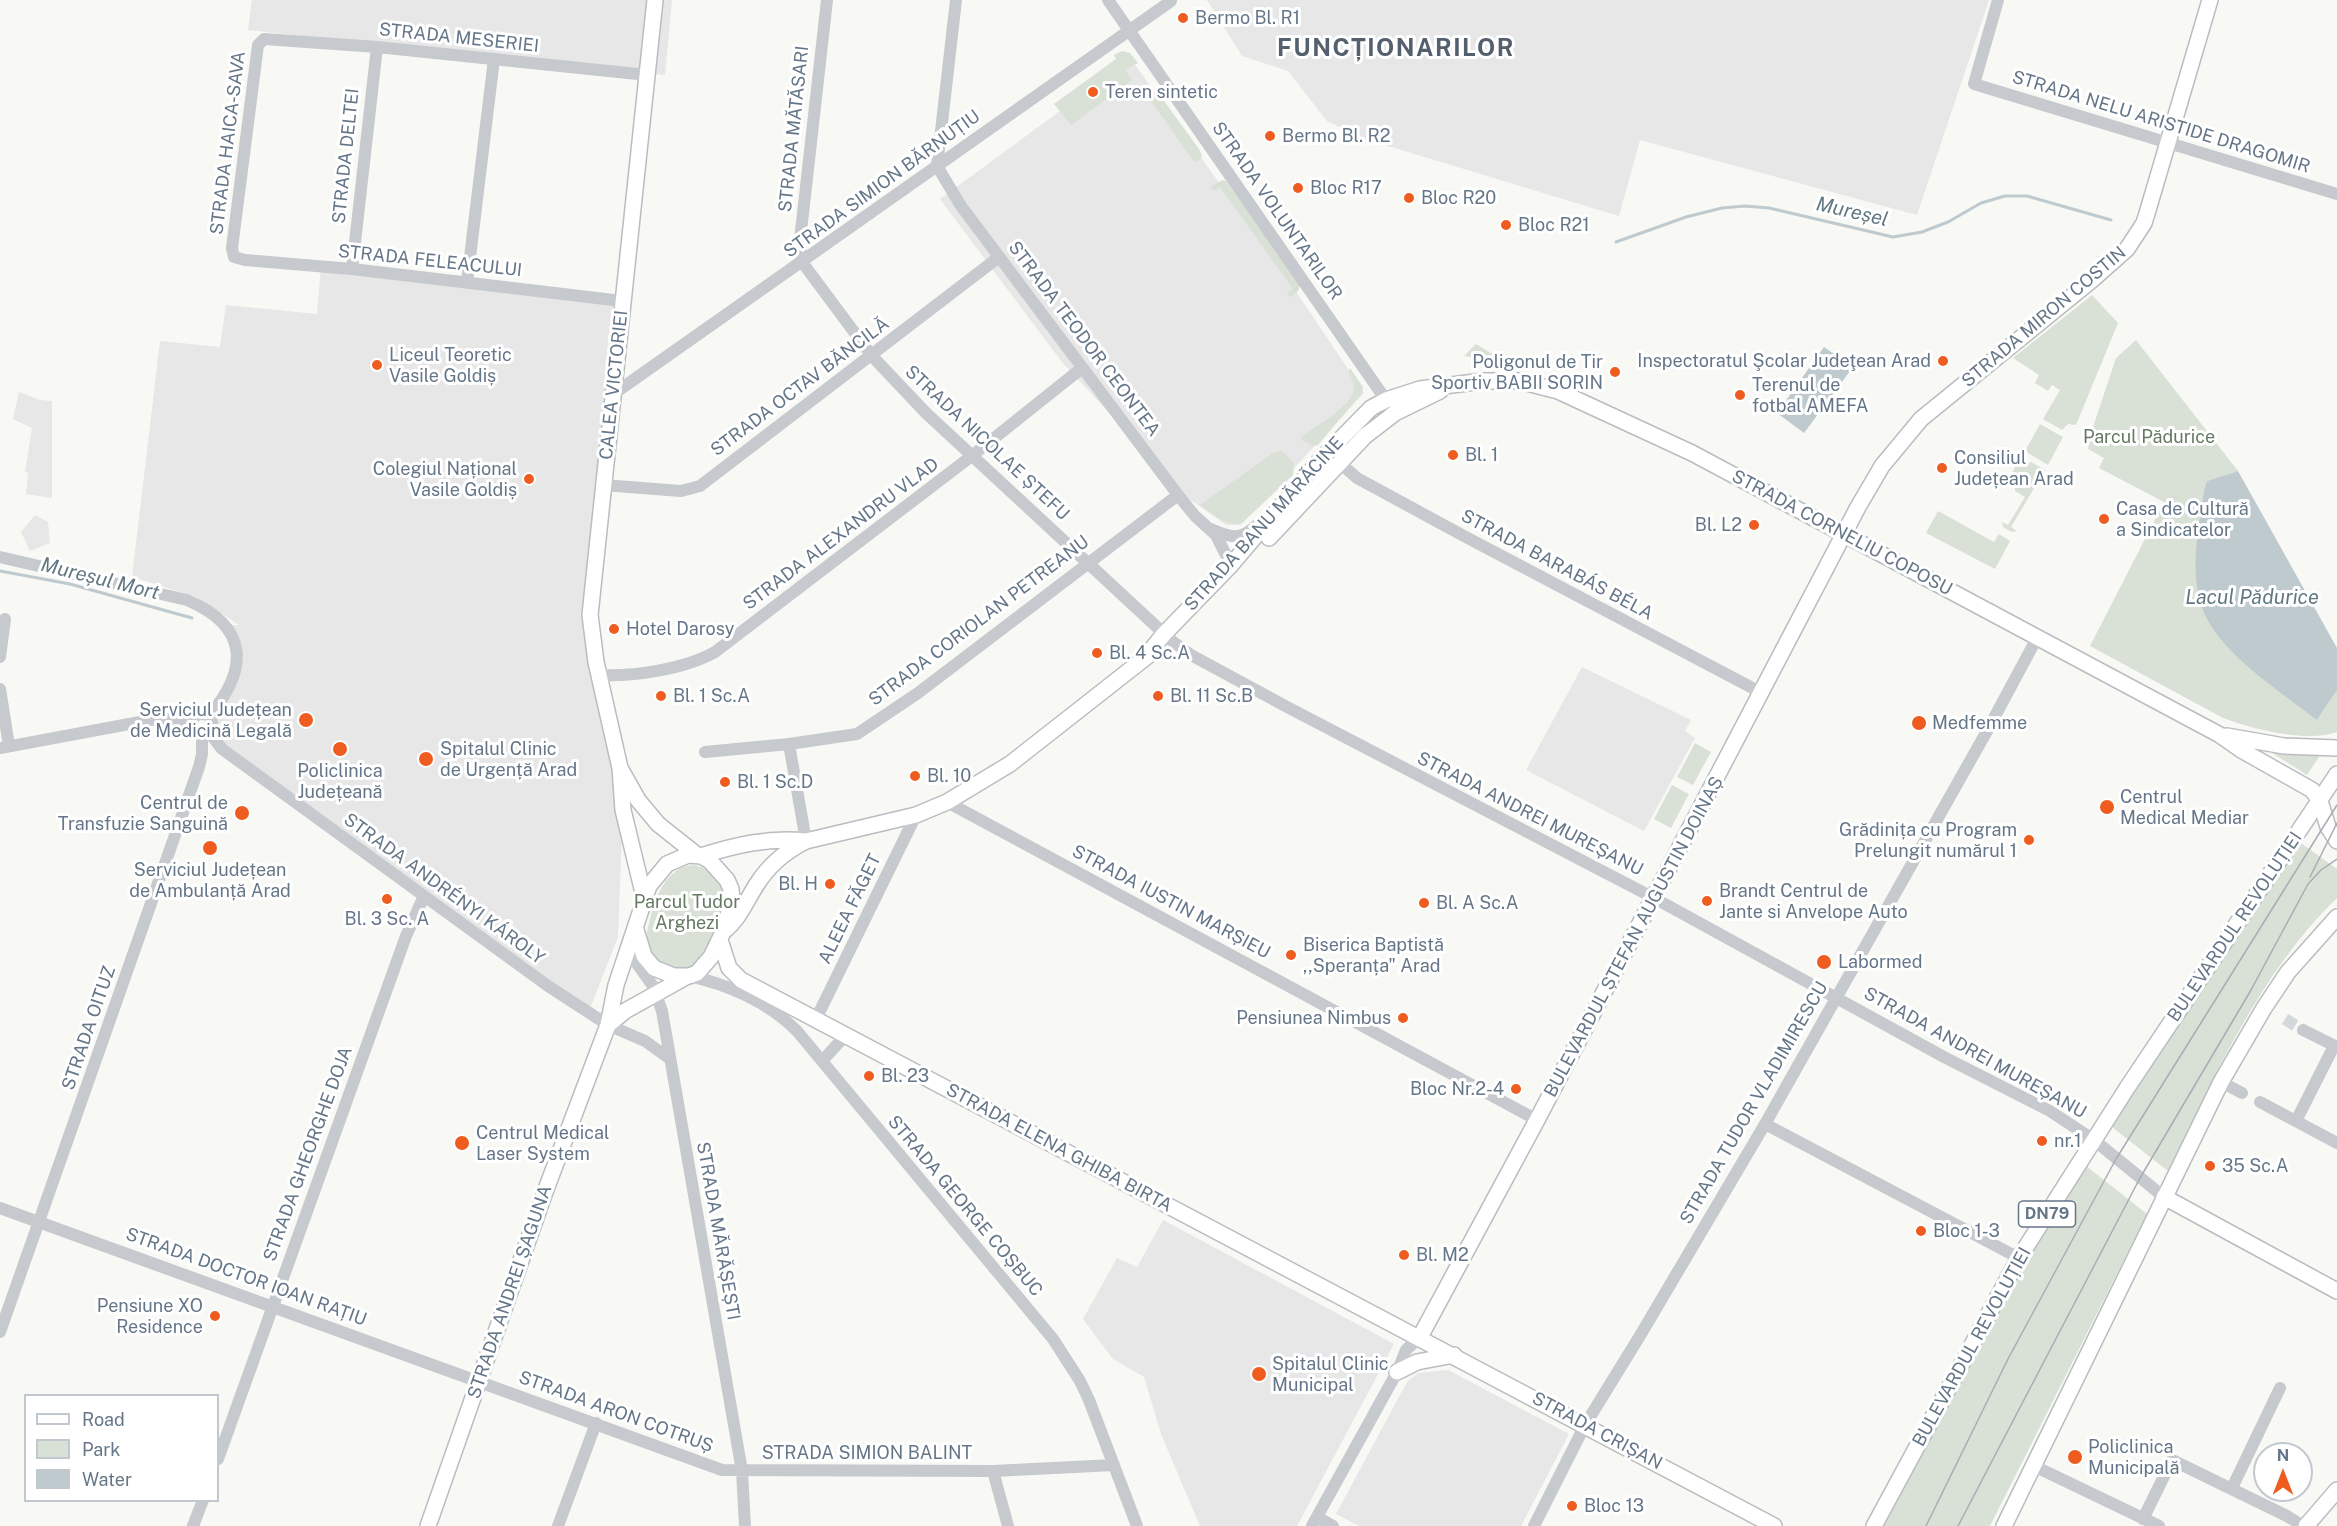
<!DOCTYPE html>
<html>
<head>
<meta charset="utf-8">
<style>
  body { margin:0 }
  #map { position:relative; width:2337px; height:1526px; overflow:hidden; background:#f8f8f5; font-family:"Public Sans",sans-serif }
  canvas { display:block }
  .legend { position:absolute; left:24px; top:1394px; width:195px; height:108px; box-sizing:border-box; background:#fff; border:2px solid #c1c8cf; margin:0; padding:8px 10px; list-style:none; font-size:18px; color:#657688 }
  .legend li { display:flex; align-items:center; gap:12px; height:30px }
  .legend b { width:30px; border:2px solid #c1c8cf }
  .north { position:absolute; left:2253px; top:1442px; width:60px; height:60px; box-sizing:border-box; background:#fff; border:2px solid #c1c8cf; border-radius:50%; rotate:0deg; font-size:16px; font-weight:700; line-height:24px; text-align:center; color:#657688 }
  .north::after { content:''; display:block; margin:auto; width:21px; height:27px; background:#ee5d1f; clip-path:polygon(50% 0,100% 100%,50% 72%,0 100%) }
</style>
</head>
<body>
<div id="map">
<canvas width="2337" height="1526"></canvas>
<ul class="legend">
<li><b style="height:8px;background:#fff"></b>Road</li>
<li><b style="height:16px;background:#d9e0d6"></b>Park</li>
<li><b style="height:16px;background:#bfcacf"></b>Water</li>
</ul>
<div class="north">N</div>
</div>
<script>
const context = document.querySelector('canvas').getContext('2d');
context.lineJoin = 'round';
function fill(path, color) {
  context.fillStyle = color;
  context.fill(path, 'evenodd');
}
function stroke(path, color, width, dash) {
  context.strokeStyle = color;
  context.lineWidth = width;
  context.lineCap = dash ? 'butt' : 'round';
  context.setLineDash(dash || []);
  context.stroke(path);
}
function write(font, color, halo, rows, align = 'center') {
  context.font = font + ' "Public Sans",sans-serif';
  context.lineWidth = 6;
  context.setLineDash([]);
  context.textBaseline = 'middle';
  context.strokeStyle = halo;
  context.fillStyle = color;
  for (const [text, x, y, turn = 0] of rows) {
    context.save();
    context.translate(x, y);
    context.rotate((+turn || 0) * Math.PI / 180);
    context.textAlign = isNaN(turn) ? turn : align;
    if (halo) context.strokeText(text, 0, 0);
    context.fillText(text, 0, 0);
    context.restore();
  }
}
const built = new Path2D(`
  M252,0H672L665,75L248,30Z
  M1207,0H1989L1917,215L1640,140L1619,216L1365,139L1327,121L1288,71L1242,56Z
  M1131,59L1291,284L1364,393L1241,525H1226L1188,498L1061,361L940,199Z
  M321,267L622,301L590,615L623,810L618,937L591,1006L586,1007L222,749L211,729L212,719L236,666L226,625H239L197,597L132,577L160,341L220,347L226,305L317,314Z
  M19,392L40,400L52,401V498L26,494L28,473L25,472L32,428L13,419Z
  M35,515L48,522L50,543L30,551L21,532Z
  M1582,667L1691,720L1685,731L1695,738L1644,831L1526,770Z
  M1163,1220L1394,1344L1297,1526H1200L1161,1434L1144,1377L1113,1359L1083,1319L1117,1258L1137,1267Z
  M1448,1370L1569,1434L1521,1526H1359L1336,1514L1407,1382L1418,1373Z`);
const green = new Path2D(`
  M1122,51L1130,53L1138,63L1125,70L1132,80L1071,125L1054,104L1116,59L1114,55Z
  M1147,95L1164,101L1199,149L1202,156L1200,160L1194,162Z
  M1222,180L1226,181L1300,285L1298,291L1290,297L1287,293L1293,289L1220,187L1213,191L1211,187Z
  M2092,295L2118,323L2076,425L2068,424L2062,430L2043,419L2060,390L2052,385L2048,391L2035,383L2039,375L2013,358Z
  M2136,340L2238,471L2207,481C2196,516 2195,557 2198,593L2317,720L2337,690V732C2307,743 2252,729 2223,718L2090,646L2164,502L2099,468L2104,458L2088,449L2090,436L2116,358Z
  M1476,344L1504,361L1464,356Z
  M1350,368L1363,387L1362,393L1318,445L1313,446L1302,440L1301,437C1315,427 1352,406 1354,389C1355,383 1351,377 1348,372Z
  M2040,424L2063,437L2048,465L2025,451Z
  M1282,451L1294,464L1293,475L1242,523C1226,527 1213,514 1200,505L1273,453Z
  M2031,462L2045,470L2011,527L2017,531L2012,532L2003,527L2002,522L2008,525L2025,497L2015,491L2014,481L2010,477L2016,465Z
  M1938,511L1994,542L1999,534L2010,541L1995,569L1926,533Z
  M1695,743L1711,752L1693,785L1677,777Z
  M2269,751L2321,754L2307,775Z
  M1672,785L1689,794L1671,828L1654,819Z
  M2301,843L2337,869V898C2261,971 2214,1077 2168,1171L2112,1127L2219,961Z
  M693,865C705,867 717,874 723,885C730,902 707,964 689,968C678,971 671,968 662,963C651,958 646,949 646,937C652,910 660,868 693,865Z
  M2085,1165L2147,1214L1990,1526H1883L2021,1267Z`);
const water = new Path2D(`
  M1824,347L1853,367L1804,433L1777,413Z
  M2238,471L2337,648V690L2317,720C2279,690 2212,649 2200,601C2191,569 2198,523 2204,491L2207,481Z`);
const stream = new Path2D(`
  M1616,242L1686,217L1722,208L1745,206L1769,208L1893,237L1922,232L1948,222L1981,203L2005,196H2027L2111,220
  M0,571L70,584L192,618`);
const minorTunnel = new Path2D(`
  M2285,1019L2303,1030`);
const minor = new Path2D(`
  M827,0L800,240L802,262L872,356L926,413L1172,641L1191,655L1289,708L1654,898L1944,1057L2050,1111L2094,1140L2164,1197
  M956,0L937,166L961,206L1178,495L1195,516L1216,535L1231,565
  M1108,0L1395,413
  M1998,0L1974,84L2337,194
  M352,269L377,47
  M467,282L494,59
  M622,301L352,269L245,260L234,257L232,248L258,45L264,39L377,47L647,75
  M612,395L1171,1
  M1340,463L1357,478L1462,535L1762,693
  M603,485L681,491L700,486L999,257
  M1211,529C1232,539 1242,540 1259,523
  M0,557L187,600C248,626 250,668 209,716
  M0,657L5,619
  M598,675C633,677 685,669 715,652L973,455L1082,368
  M0,689L9,746
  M192 724a10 10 0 1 1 20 0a10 10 0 1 1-20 0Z
  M209,732L222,749L548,986L608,1025L645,1041L670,1059
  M789,744L806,841
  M0,748L156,719H175L192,722
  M705,752L789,744L857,734L918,693L1178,495
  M947,802L1537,1120
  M628,951L653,986L662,1011L742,1471L745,1526
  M689,976C728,984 769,1003 797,1031L1053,1339L1080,1381L1089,1400L1137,1526
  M816,1019L916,815
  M2303,1030L2337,1047
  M822,1061L845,1036
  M2221,1082L2242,1093
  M2260,1102L2337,1143
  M2296,1121L2334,1046
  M1765,1124L2019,1258
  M0,1208L722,1470L993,1471L1114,1465
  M0,1332L199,767L202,754V734
  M218,1459L406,936L424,896
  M2034,1466L2159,1526
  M993,1471L1008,1526
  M2232,1488L2280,1388
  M1317,1517L1333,1526
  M2143,1519L2172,1460L2287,1516L2303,1526
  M193,1526L203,1500
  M558,1526L596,1423
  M1312,1526L1397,1372L1406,1350L1420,1337
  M1534,1526L1585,1425L1641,1334L1765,1124L1987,731L2037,638`);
const major = new Path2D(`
  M1269,538L1365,436L1395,413L1440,391
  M1147,655L1164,634L1231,565L1320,460L1371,408L1386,400L1420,389L1483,381H1519L1558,391L1692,453L2220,735L2243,751L2312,790L2320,801L2328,827L2337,841
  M2227,736L2284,746L2337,748
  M620,768L638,800L658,824L697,855
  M701,856C735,845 770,837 806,841
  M644,897L623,810L620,768L596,662L590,615L655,0
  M724,931C740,918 746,901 757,884C769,865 786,851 806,841L916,815L947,802L1010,764L1154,651
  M720,940L729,968L741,980L1774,1526
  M608,1025L625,1011L686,977
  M2164,1197L2337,1291
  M1420,1337L1537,1120L1858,507L1882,466L1921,419L2092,280L2127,249L2144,223L2148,210L2210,0
  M1397,1372L1417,1362L1454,1355
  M428,1526L545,1192L608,1025L616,985L649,886L667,864L688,855L701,856L710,861L727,880L731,889L732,902L723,932L711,957L697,973L689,976H674L654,968L644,956L636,930
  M1874,1526L2019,1258L2127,1088L2337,774
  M2004,1526L2221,1082L2264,1008L2288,972L2337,917
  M2306,1526L2337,1490`);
const tram = new Path2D(`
  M2310,877L2337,823
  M1926,1526L2008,1359L2116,1159L2337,805
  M1958,1526L2140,1178L2251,990L2308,884L2321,870L2337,859`);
const markers = [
  [1183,18,6,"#ee5d1f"],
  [1093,92,6,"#ee5d1f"],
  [1270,136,6,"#ee5d1f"],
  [1298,188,6,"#ee5d1f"],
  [1409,198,6,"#ee5d1f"],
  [1506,225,6,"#ee5d1f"],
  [1943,361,6,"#ee5d1f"],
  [377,365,6,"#ee5d1f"],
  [1615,372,6,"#ee5d1f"],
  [1740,395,6,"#ee5d1f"],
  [1453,455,6,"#ee5d1f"],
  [1942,468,6,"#ee5d1f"],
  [529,479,6,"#ee5d1f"],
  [2104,519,6,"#ee5d1f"],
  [1754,525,6,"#ee5d1f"],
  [614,629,6,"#ee5d1f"],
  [1097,653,6,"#ee5d1f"],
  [661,696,6,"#ee5d1f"],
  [1158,696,6,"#ee5d1f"],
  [306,720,8,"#ee5d1f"],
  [1919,723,8,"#ee5d1f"],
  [340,749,8,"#ee5d1f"],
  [426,759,8,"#ee5d1f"],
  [915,776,6,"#ee5d1f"],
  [725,782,6,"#ee5d1f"],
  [2107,807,8,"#ee5d1f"],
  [242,813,8,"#ee5d1f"],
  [2029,840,6,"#ee5d1f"],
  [210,848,8,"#ee5d1f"],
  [830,884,6,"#ee5d1f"],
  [387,899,6,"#ee5d1f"],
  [1707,901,6,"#ee5d1f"],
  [1424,903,6,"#ee5d1f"],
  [1291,955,6,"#ee5d1f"],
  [1824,962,8,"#ee5d1f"],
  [1403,1018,6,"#ee5d1f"],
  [869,1076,6,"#ee5d1f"],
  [1516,1089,6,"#ee5d1f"],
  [2042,1141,6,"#ee5d1f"],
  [462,1143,8,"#ee5d1f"],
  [2210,1166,6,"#ee5d1f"],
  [1921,1231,6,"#ee5d1f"],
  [1404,1255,6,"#ee5d1f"],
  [215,1316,6,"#ee5d1f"],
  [1259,1374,8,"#ee5d1f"],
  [2075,1457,8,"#ee5d1f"],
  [1572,1506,6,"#ee5d1f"]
];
const shields = [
  [2047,1214,57]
];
const shieldNames = [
  ["DN79",2047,1214]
];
const poiNames = [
  ["Bermo Bl. R1",1195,18],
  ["Teren sintetic",1105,92],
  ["Bermo Bl. R2",1282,136],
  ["Bloc R17",1310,188],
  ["Bloc R20",1421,198],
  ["Bloc R21",1518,225],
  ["Liceul Teoretic",389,355],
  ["Vasile Goldiș",389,376],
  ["Inspectoratul Şcolar Judeţean Arad",1931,361,"right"],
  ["Poligonul de Tir",1603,362,"right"],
  ["Sportiv BABII SORIN",1603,383,"right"],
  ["Terenul de",1752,385],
  ["fotbal AMEFA",1752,406],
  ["Bl. 1",1465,455],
  ["Consiliul",1954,458],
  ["Județean Arad",1954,479],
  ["Colegiul Național",517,469,"right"],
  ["Vasile Goldiș",517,490,"right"],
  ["Casa de Cultură",2116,509],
  ["a Sindicatelor",2116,530],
  ["Bl. L2",1742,525,"right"],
  ["Hotel Darosy",626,629],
  ["Bl. 4 Sc.A",1109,653],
  ["Bl. 1 Sc.A",673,696],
  ["Bl. 11 Sc.B",1170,696],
  ["Serviciul Județean",292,710,"right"],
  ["de Medicină Legală",292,731,"right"],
  ["Medfemme",1932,723],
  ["Spitalul Clinic",440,749],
  ["de Urgență Arad",440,770],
  ["Policlinica",340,771,"center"],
  ["Județeană",340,792,"center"],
  ["Bl. 10",927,776],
  ["Bl. 1 Sc.D",737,782],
  ["Centrul",2120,797],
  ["Medical Mediar",2120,818],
  ["Centrul de",228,803,"right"],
  ["Transfuzie Sanguină",228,824,"right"],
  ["Grădinița cu Program",2017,830,"right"],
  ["Prelungit numărul 1",2017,851,"right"],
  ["Serviciul Județean",210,870,"center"],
  ["de Ambulanță Arad",210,891,"center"],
  ["Bl. H",818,884,"right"],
  ["Brandt Centrul de",1719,891],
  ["Jante si Anvelope Auto",1719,912],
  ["Bl. A Sc.A",1436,903],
  ["Bl. 3 Sc. A",387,919,"center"],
  ["Biserica Baptistă",1303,945],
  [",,Speranța\" Arad",1303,966],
  ["Labormed",1838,962],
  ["Pensiunea Nimbus",1391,1018,"right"],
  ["Bl. 23",881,1076],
  ["Bloc Nr.2-4",1504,1089,"right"],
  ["Centrul Medical",476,1133],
  ["Laser System",476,1154],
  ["nr.1",2054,1141],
  ["35 Sc.A",2222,1166],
  ["Bloc 1-3",1933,1231],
  ["Bl. M2",1416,1255],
  ["Pensiune XO",203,1306,"right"],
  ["Residence",203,1327,"right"],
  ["Spitalul Clinic",1272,1364],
  ["Municipal",1272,1385],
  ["Policlinica",2088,1447],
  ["Municipală",2088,1468],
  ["Bloc 13",1584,1506]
];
const streetNames = [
  ["STRADA MESERIEI",459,38,6],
  ["STRADA NELU ARISTIDE DRAGOMIR",2161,122,17],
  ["STRADA MĂTĂSARI",794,129,-84],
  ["STRADA HAICA-SAVA",228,143,-83],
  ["STRADA DELTEI",346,156,-84],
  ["STRADA SIMION BĂRNUȚIU",882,184,-36],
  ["STRADA VOLUNTARILOR",1277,211,55],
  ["STRADA FELEACULUI",430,261,6],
  ["STRADA MIRON COSTIN",2044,317,-40],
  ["STRADA TEODOR CEONTEA",1084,339,53],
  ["CALEA VICTORIEI",614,385,-84],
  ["STRADA OCTAV BĂNCILĂ",800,387,-37],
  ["STRADA NICOLAE ȘTEFU",987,443,43],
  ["STRADA BANU MĂRĂCINE",1264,524,-48],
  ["STRADA CORNELIU COPOSU",1842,533,28],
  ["STRADA ALEXANDRU VLAD",841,534,-37],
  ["STRADA BARABÁS BÉLA",1557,565,28],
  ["STRADA CORIOLAN PETREANU",979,621,-37],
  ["STRADA ANDREI MUREȘANU",1530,814,27],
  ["STRADA ANDRÉNYI KÁROLY",444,889,36],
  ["STRADA IUSTIN MARȘIEU",1171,902,28],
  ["ALEEA FĂGET",850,909,-64],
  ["BULEVARDUL REVOLUȚIEI",2235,927,-56],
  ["BULEVARDUL ȘTEFAN AUGUSTIN DOINAȘ",1634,937,-62],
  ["STRADA OITUZ",89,1028,-71],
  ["STRADA ANDREI MUREȘANU",1975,1053,29],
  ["STRADA TUDOR VLADIMIRESCU",1754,1103,-60],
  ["STRADA ELENA GHIBA BIRTA",1059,1148,28],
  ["STRADA GHEORGHE DOJA",308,1154,-70],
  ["STRADA GEORGE COȘBUC",965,1206,50],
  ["STRADA MĂRĂȘEȘTI",718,1231,80],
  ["STRADA DOCTOR IOAN RAȚIU",246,1277,20],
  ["STRADA ANDREI ȘAGUNA",510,1292,-71],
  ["BULEVARDUL REVOLUȚIEI",1972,1347,-61],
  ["STRADA ARON COTRUȘ",616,1412,20],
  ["STRADA CRIȘAN",1597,1431,28],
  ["STRADA SIMION BALINT",867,1453]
];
const parkNames = [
  ["Parcul Pădurice",2149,437],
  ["Parcul Tudor",687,902],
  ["Arghezi",687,923]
];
const waterNames = [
  ["Mureșel",1852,212,13],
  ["Mureșul Mort",100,579,14],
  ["Lacul Pădurice",2252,598]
];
const districtNames = [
  ["FUNCȚIONARILOR",1396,49]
];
fill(built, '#e6e7e6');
fill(green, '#d9e0d6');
fill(water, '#bfcacf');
stroke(stream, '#bfcacf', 3);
stroke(minorTunnel, '#d3d8da', 12, [12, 6]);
stroke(major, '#b9bdc1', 18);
stroke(minor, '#c6c9cd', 12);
stroke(major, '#fff', 15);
stroke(tram, '#a8adb4', 1.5);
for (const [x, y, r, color] of markers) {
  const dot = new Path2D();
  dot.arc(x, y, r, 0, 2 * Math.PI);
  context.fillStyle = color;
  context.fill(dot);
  stroke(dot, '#fff', 2);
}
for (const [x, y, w] of shields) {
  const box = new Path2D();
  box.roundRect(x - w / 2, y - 13, w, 26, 4.5);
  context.fillStyle = '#fff';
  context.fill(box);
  stroke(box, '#657688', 1.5);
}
write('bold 16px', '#657688', null, shieldNames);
write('18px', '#657688', '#fff', poiNames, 'left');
write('18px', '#657688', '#fff', streetNames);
write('18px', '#647a61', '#fff', parkNames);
write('italic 20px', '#617883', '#fff', waterNames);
context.letterSpacing = '1.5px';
write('bold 24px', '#54606d', '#fff', districtNames);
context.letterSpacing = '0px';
</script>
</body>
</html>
